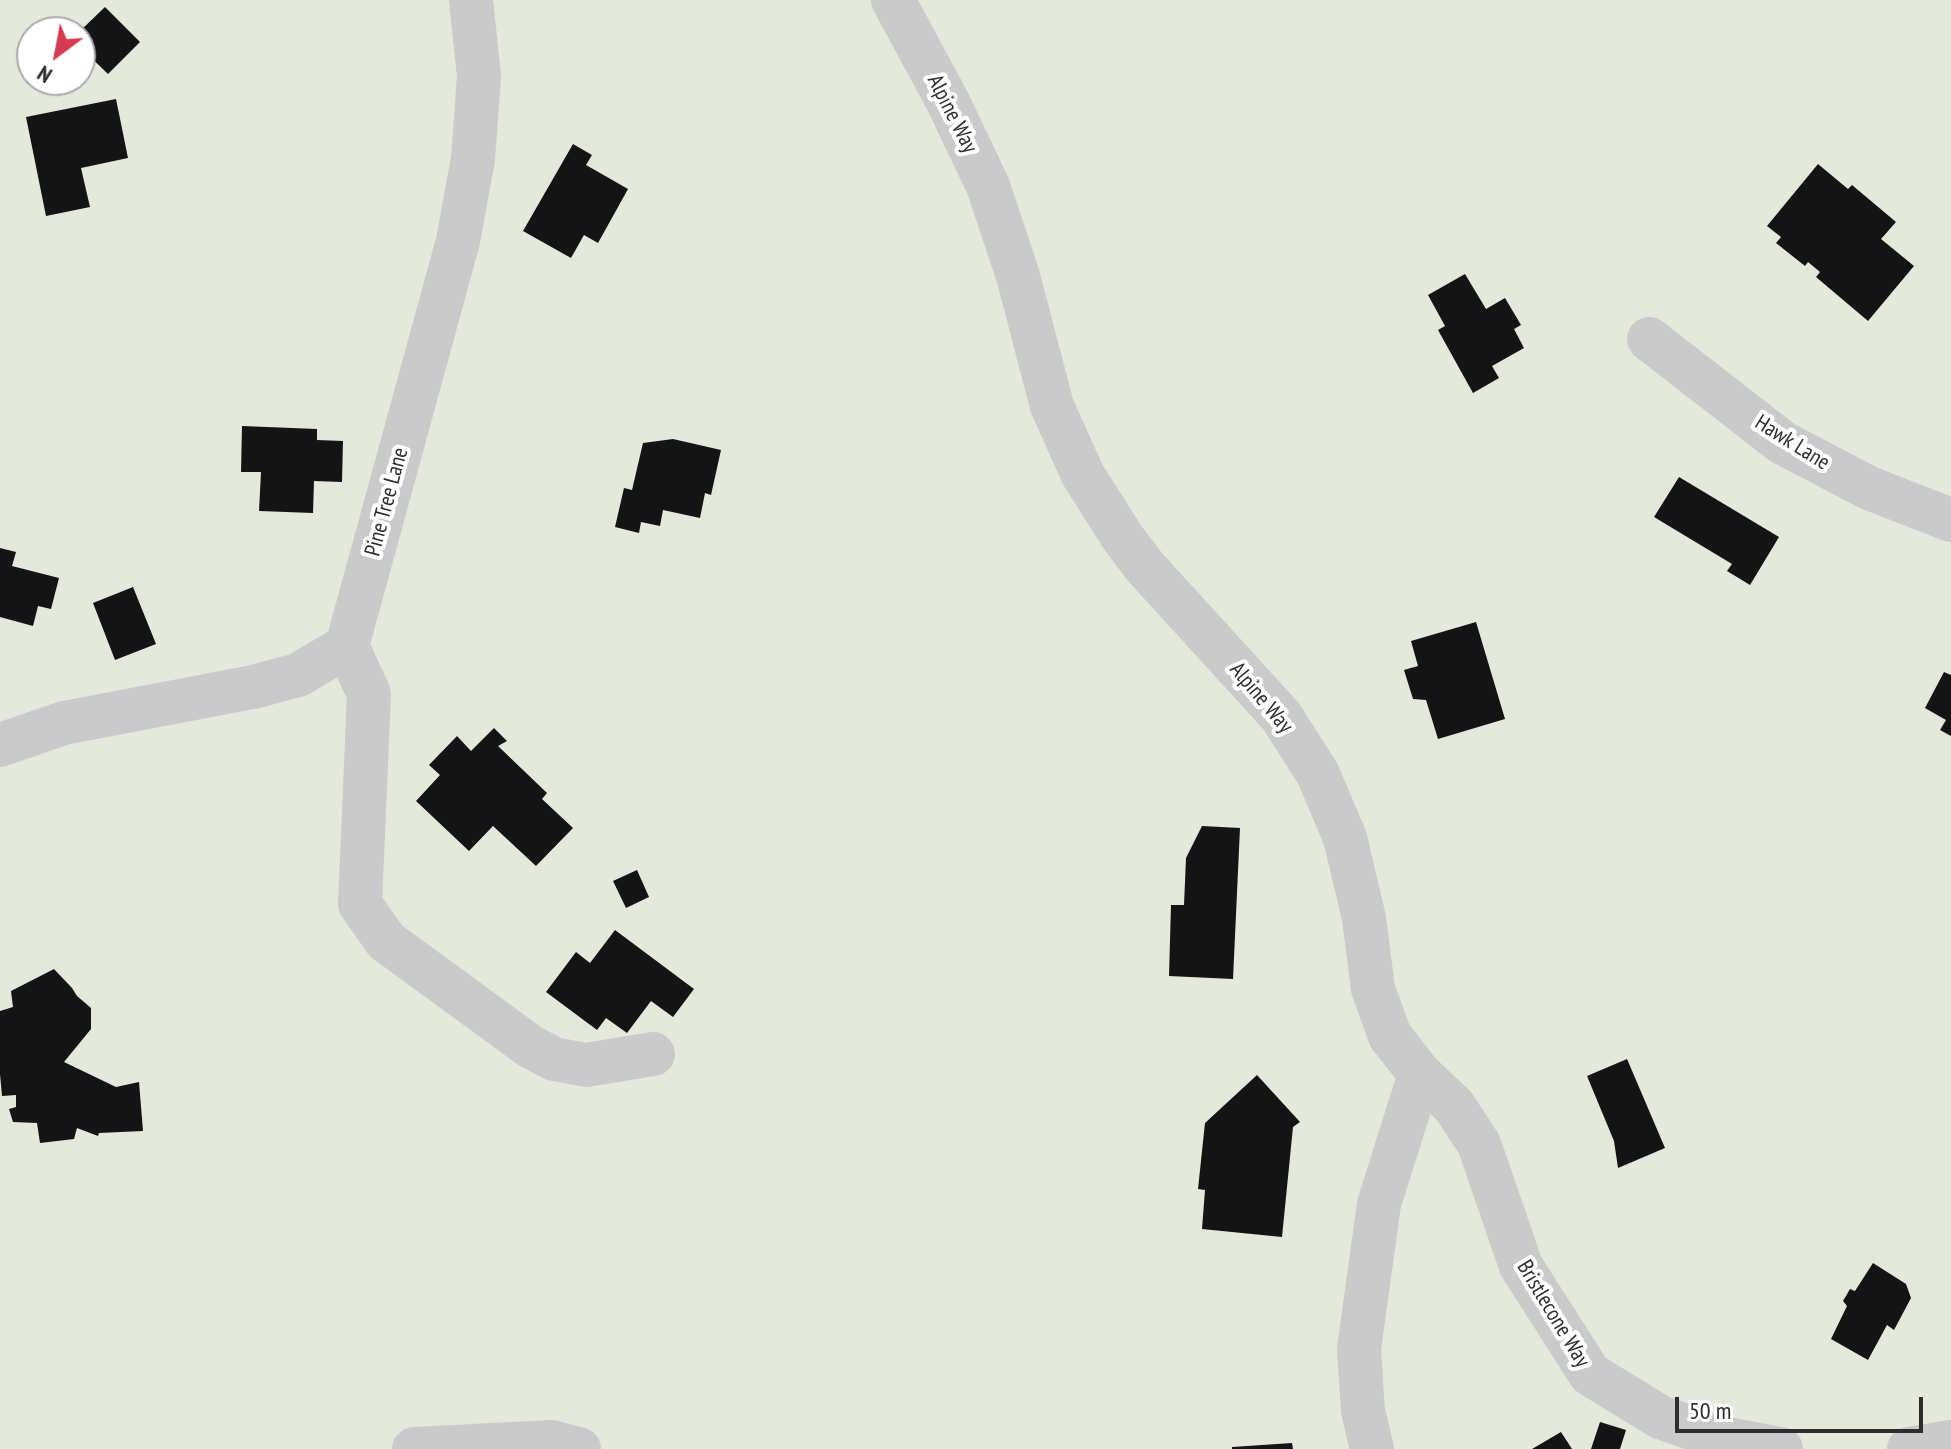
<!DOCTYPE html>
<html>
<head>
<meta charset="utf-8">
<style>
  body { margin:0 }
  #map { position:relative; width:1951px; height:1449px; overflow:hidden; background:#fff; font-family:"PT Sans Narrow",sans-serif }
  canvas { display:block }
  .north { position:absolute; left:16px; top:16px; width:80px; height:80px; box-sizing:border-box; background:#fff; border:2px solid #ababab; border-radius:50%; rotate:212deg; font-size:22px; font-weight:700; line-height:32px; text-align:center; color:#2d2d2d }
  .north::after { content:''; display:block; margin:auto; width:28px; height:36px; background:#d63c51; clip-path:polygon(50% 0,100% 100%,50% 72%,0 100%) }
  .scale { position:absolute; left:1675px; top:1397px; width:248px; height:36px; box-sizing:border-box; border:4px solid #2d2d2d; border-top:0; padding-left:10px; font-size:24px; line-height:28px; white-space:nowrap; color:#2d2d2d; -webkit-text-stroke:6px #fff; paint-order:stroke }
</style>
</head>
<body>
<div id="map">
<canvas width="1951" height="1449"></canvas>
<div class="north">N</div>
<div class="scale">50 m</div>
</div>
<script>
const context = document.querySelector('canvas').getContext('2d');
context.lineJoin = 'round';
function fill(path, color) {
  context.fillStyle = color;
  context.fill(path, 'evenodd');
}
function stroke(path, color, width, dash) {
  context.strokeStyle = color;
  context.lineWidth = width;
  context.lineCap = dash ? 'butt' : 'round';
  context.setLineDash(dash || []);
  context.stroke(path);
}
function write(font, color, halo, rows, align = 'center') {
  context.font = font + ' "PT Sans Narrow",sans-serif';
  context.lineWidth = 8;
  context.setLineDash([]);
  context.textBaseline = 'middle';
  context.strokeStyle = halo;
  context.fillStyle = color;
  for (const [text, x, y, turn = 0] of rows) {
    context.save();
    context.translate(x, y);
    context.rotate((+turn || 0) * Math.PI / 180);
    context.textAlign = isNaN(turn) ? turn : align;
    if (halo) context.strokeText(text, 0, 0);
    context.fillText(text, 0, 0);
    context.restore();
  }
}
const green = new Path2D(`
  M0,0H1951V1449H0ZM32,32H80V80H32Z`);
const building = new Path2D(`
  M105,7L140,42L108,74L80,47V31Z
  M116,99L128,158L81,168L90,207L46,216L26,117Z
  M573,144L592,155L586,165L628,189L598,243L584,235L571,258L523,231Z
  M1818,164L1848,189L1852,185L1896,222L1881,239L1914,266L1868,321L1816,277L1820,272L1808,262L1805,266L1776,243L1781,237L1767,226Z
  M1465,274L1486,309L1505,298L1521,325L1514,329L1524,348L1492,366L1499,378L1473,393L1438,330L1445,326L1428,295Z
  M242,426L317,429V440L343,441L342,482L314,481L313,513L259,511L261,472H241Z
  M673,439L721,450L711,495L705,493L700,518L663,510L660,526L641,522L639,533L615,527L624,488L632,490L643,443Z
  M1679,477L1779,537L1750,585L1727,571L1732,564L1654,517Z
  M0,548L16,552L12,566L59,578L51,609L38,606L33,626L0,617Z
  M133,587L156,644L115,660L93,603Z
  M1476,622L1505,719L1438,739L1426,700L1413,699L1404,670L1418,666L1411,641Z
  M1944,672L1951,675V736L1940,730L1946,720L1925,708Z
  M494,728L507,741L498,746L547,793L542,799L573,828L536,866L493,826L469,851L416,801L440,775L429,765L457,736L471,751Z
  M1202,826L1240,828L1233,979L1169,976L1171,905H1184L1186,858Z
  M637,870L649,897L626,908L613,881Z
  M615,930L694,989L673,1017L651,1001L627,1033L606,1018L597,1030L546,992L576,952L590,963Z
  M54,969L72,988L77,996L91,1008V1029L64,1062L116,1087L139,1082L143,1131L99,1133L98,1136L77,1128L74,1139L40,1143L37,1123L13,1122L9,1109L16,1107V1095L2,1096L0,1074V1011L13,1007L11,991Z
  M1627,1059L1665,1148L1618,1168L1614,1141L1587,1076Z
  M1257,1075L1300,1122L1293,1127L1282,1237L1202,1229L1205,1190L1198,1189L1205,1123Z
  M1873,1263L1906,1284L1911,1298L1894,1330L1887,1325L1868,1360L1831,1339L1847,1306L1843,1301L1850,1289L1855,1291Z
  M1600,1422L1626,1430L1620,1449H1591Z
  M1561,1432L1572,1449H1532Z
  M1292,1443L1293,1449H1232V1447Z`);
const minor = new Path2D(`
  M893,0L948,102L988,186L1018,276L1052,406L1083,475L1123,538L1145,567L1281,716L1318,774L1345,838L1364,918L1373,989L1390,1036L1420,1074L1379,1204L1359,1349L1363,1411L1372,1449
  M1649,339L1783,443L1869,488L1951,520
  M347,646L369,694L360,904L386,941L531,1047L554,1059L586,1065L653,1054
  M0,745L64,723L253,687L298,675L347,646L458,241L473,159L479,76L471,0
  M1420,1074L1454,1106L1479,1144L1521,1266L1590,1374L1660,1417L1717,1437L1781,1449
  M414,1449L552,1442L579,1449
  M1909,1449L1951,1442`);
const streetNames = [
  ["Alpine Way",952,114,63],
  ["Hawk Lane",1792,443,32],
  ["Pine Tree Lane",387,502,-75],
  ["Alpine Way",1261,698,50],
  ["Bristlecone Way",1553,1314,59]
];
fill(green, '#e4e9db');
fill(building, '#141414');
stroke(minor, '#cacaca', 44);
write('22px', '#2d2d2d', '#fff', streetNames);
</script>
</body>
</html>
